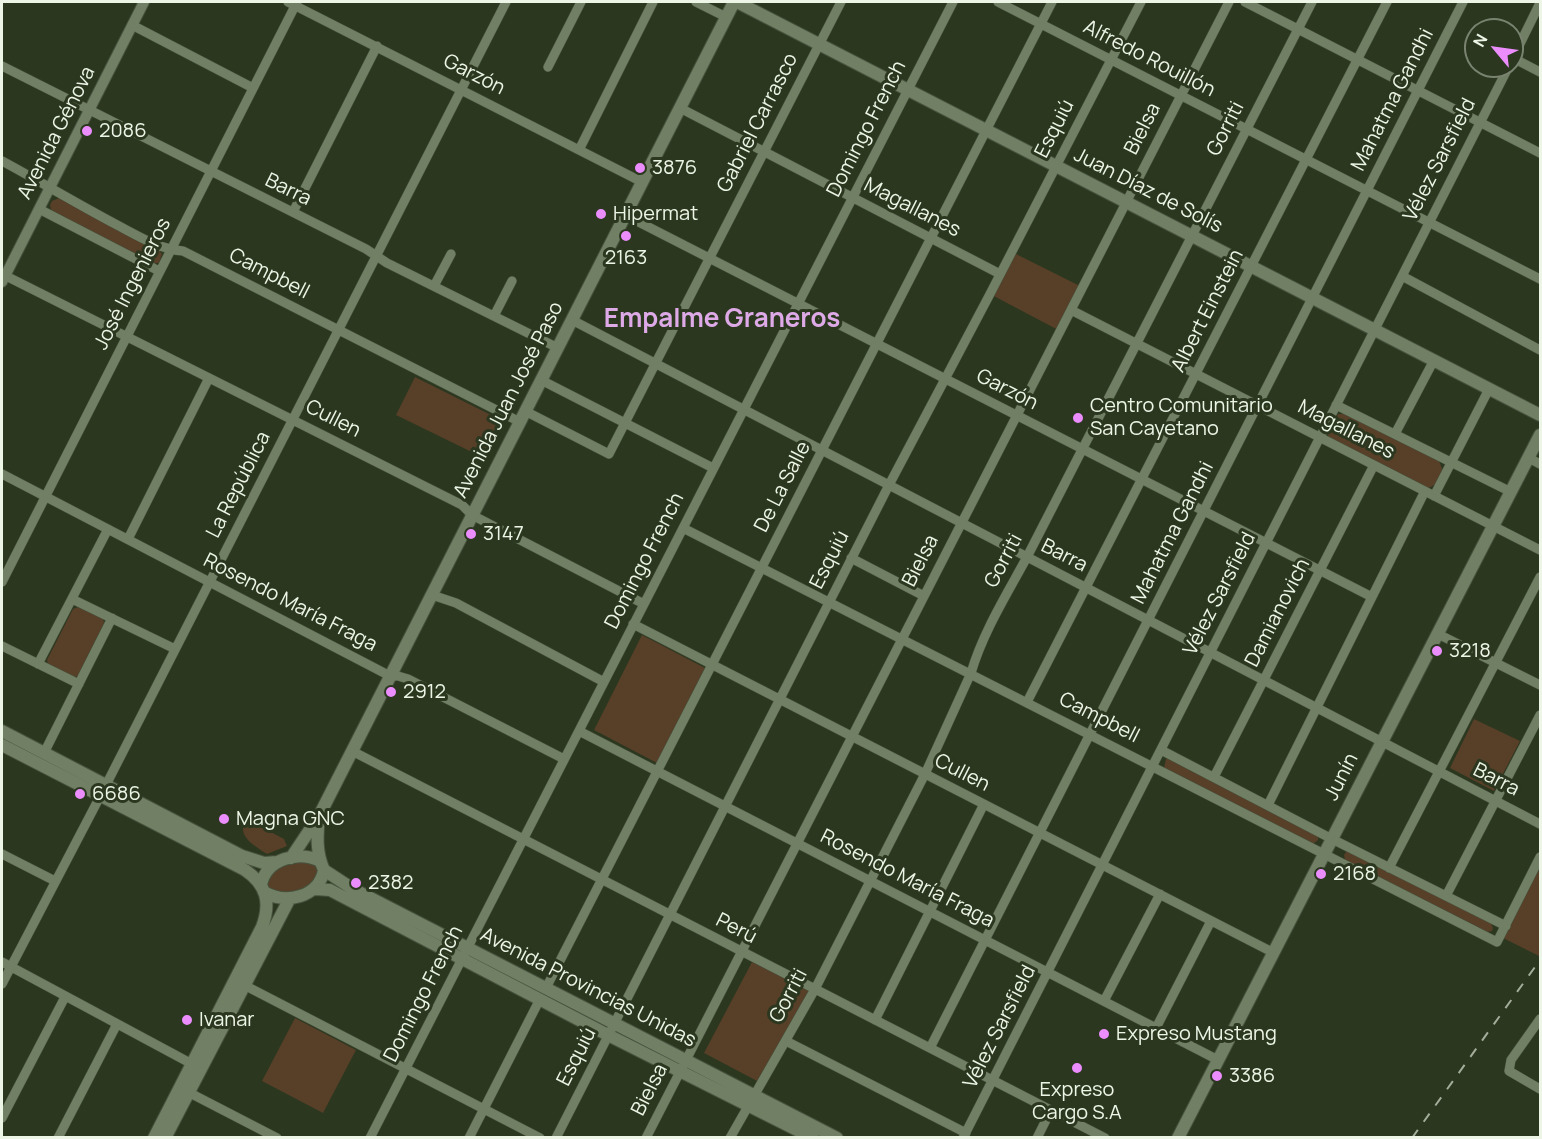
<!DOCTYPE html>
<html>
<head>
<meta charset="utf-8">
<style>
  body { margin:0 }
  #map { position:relative; width:1542px; height:1139px; overflow:hidden; background:#2b371f; font-family:Manrope,sans-serif }
  canvas { display:block }
  .frame { position:absolute; inset:0; border:3px solid #edf5e6; pointer-events:none }
  .north { position:absolute; left:1464px; top:18px; width:60px; height:60px; box-sizing:border-box; background:#2b371f; border:2px solid #79836f; border-radius:50%; rotate:299deg; font-size:16px; font-weight:700; line-height:24px; text-align:center; color:#edf5e6 }
  .north::after { content:''; display:block; margin:auto; width:21px; height:27px; background:#eb8dfc; clip-path:polygon(50% 0,100% 100%,50% 72%,0 100%) }
</style>
</head>
<body>
<div id="map">
<canvas width="1542" height="1139"></canvas>
<div class="frame"></div>
<div class="north">N</div>
</div>
<script>
const context = document.querySelector('canvas').getContext('2d');
context.lineJoin = 'round';
function fill(path, color) {
  context.fillStyle = color;
  context.fill(path, 'evenodd');
}
function stroke(path, color, width, dash) {
  context.strokeStyle = color;
  context.lineWidth = width;
  context.lineCap = dash ? 'butt' : 'round';
  context.setLineDash(dash || []);
  context.stroke(path);
}
function write(font, color, halo, rows, align = 'center') {
  context.font = font + ' Manrope,sans-serif';
  context.lineWidth = 6;
  context.setLineDash([]);
  context.textBaseline = 'middle';
  context.strokeStyle = halo;
  context.fillStyle = color;
  for (const [text, x, y, turn = 0] of rows) {
    context.save();
    context.translate(x, y);
    context.rotate((+turn || 0) * Math.PI / 180);
    context.textAlign = isNaN(turn) ? turn : align;
    if (halo) context.strokeText(text, 0, 0);
    context.fillText(text, 0, 0);
    context.restore();
  }
}
const green = new Path2D(`
  M59,198L158,249L162,254L159,263L151,264L52,213L50,205L52,201Z
  M1012,252L1082,287L1060,331L990,294Z
  M415,377L503,421L484,458L396,415Z
  M1338,414H1346L1439,461L1443,471L1436,484L1427,489L1329,438L1327,433Z
  M78,607L103,618L104,623L78,676L74,677L48,664L47,660L73,609Z
  M642,635L705,668L657,763L594,730Z
  M1474,719L1520,741L1494,791L1450,768Z
  M1166,759H1170L1318,836V840L1313,844L1164,768Z
  M246,821H250L284,839L287,846L267,854C256,847 235,835 246,821Z
  M1346,852H1348L1491,923L1493,928L1492,931L1487,932L1345,860L1344,855Z
  M301,861L316,864L319,871L312,885C295,891 284,896 268,888C266,868 285,865 301,861Z
  M1540,863V954L1539,956L1503,938Z
  M752,962L809,990L759,1082L704,1053Z
  M295,1018L356,1050L323,1113L262,1081Z`);
const minor = new Path2D(`
  M288,2L642,182
  M696,2L726,17
  M998,2L1540,279
  M1245,2L1540,153
  M132,25L253,88
  M1513,58L1540,72
  M1512,60L1540,3
  M2,66L366,249L387,263L558,348
  M548,67L581,2
  M680,108L1000,274
  M579,150L653,2
  M2,161C41,182 79,205 119,226C140,237 159,249 183,251L520,422
  M39,209L159,271
  M293,212L377,46
  M625,215L1372,597
  M2,274L462,505L472,515L644,604
  M1402,276L1540,350
  M434,286L451,254
  M1071,310L1540,550
  M494,316L512,281
  M572,320L1540,824
  M541,380L713,468
  M1336,405L1511,492
  M525,411L609,454L841,2
  M1395,434L1434,360
  M1529,458L1540,464
  M2,474L390,676H398L408,679L564,759
  M1434,496L1489,389
  M683,528L1497,942L1540,857
  M128,539L209,378
  M851,558L924,596
  M2,582L297,2
  M432,595L456,603L604,682
  M72,599L175,649
  M633,624L1274,953
  M1438,634L1540,685
  M2,646L79,684
  M38,664L108,529
  M1027,702L1387,2
  M579,731L1218,1060
  M1161,750L1332,839L1506,926
  M352,751L1105,1138
  M44,753L112,618
  M1214,777L1374,465
  M1268,805L1425,491
  M2,854L55,881
  M1389,868L1540,577
  M1446,896L1540,715
  M2,962L192,1064
  M2,984L106,785L506,2
  M244,985L540,1138
  M546,988L1052,2
  M1104,1001L1160,894
  M1540,1019L1511,1060L1509,1071L1540,1089
  M875,1020L984,804
  M1156,1028L1211,921
  M786,1041L966,1133
  M930,1048L1463,2
  M187,1086L188,1092L277,1138
  M2,1118L65,997
  M58,1138L117,1024
  M370,1138L953,2
  M469,1138L540,999
  M556,1138L889,485L990,294L1141,2
  M646,1138L1229,2
  M730,1138L815,989L925,774L971,673C983,632 1007,594 1027,557L1312,2
  M963,1138L1509,66
  M1037,1138L1051,1110`);
const tertiary = new Path2D(`
  M2,282L144,2`);
const secondary = new Path2D(`
  M737,2L1540,415
  M2,731L242,856L264,863L277,862
  M2,745L245,870C267,885 271,903 262,927L154,1138
  M291,858L319,816L734,2
  M324,870L353,889L837,1138
  M261,885C266,859 298,850 320,861
  M315,889L330,890L608,1035L813,1138
  M264,892C286,905 319,897 324,870C316,853 317,836 319,817
  M165,1138L290,898
  M1178,1138L1540,435`);
const rail = new Path2D(`
  M1412,1138L1540,960`);
const markers = [
  [87,131,6,"#eb8dfc"],
  [640,168,6,"#eb8dfc"],
  [601,214,6,"#eb8dfc"],
  [626,236,6,"#eb8dfc"],
  [1078,418,6,"#eb8dfc"],
  [471,534,6,"#eb8dfc"],
  [1437,651,6,"#eb8dfc"],
  [391,692,6,"#eb8dfc"],
  [80,794,6,"#eb8dfc"],
  [224,819,6,"#eb8dfc"],
  [1321,874,6,"#eb8dfc"],
  [356,883,6,"#eb8dfc"],
  [187,1020,6,"#eb8dfc"],
  [1104,1034,6,"#eb8dfc"],
  [1077,1068,6,"#eb8dfc"],
  [1217,1076,6,"#eb8dfc"]
];
const streetNames = [
  ["Alfredo Rouillón",1149,59,27],
  ["Garzón",474,75,27],
  ["Mahatma Gandhi",1393,100,-63],
  ["Gabriel Carrasco",758,123,-63],
  ["Domingo French",867,129,-63],
  ["Esquiú",1055,129,-63],
  ["Bielsa",1143,129,-63],
  ["Gorriti",1226,129,-63],
  ["Avenida Génova",57,133,-63],
  ["Vélez Sarsfield",1440,160,-63],
  ["Barra",288,190,26],
  ["Juan Díaz de Solís",1148,191,27],
  ["Magallanes",912,208,27],
  ["Campbell",269,274,27],
  ["José Ingenieros",133,284,-63],
  ["Albert Einstein",1208,311,-63],
  ["Garzón",1007,390,27],
  ["Avenida Juan José Paso",509,400,-63],
  ["Cullen",333,419,27],
  ["Magallanes",1346,430,27],
  ["La República",239,485,-63],
  ["De La Salle",783,487,-63],
  ["Mahatma Gandhi",1173,533,-63],
  ["Barra",1064,556,27],
  ["Esquiú",830,560,-63],
  ["Domingo French",645,561,-63],
  ["Bielsa",921,561,-63],
  ["Gorriti",1004,561,-62],
  ["Vélez Sarsfield",1220,594,-63],
  ["Rosendo María Fraga",290,603,27],
  ["Damianovich",1278,613,-63],
  ["Campbell",1099,718,27],
  ["Cullen",962,773,27],
  ["Junín",1342,777,-63],
  ["Barra",1496,780,27],
  ["Rosendo María Fraga",907,879,27],
  ["Perú",736,929,27],
  ["Avenida Provincias Unidas",588,988,27],
  ["Domingo French",424,994,-63],
  ["Gorriti",789,996,-62],
  ["Vélez Sarsfield",1000,1027,-63],
  ["Esquiú",577,1057,-63],
  ["Bielsa",650,1090,-63]
];
const poiNames = [
  ["2086",99,131],
  ["3876",652,168],
  ["Hipermat",613,214],
  ["2163",626,258,"center"],
  ["Centro Comunitario",1090,406],
  ["San Cayetano",1090,429],
  ["3147",483,534],
  ["3218",1449,651],
  ["2912",403,692],
  ["6686",92,794],
  ["Magna GNC",236,819],
  ["2168",1333,874],
  ["2382",368,883],
  ["Ivanar",199,1020],
  ["Expreso Mustang",1116,1034],
  ["3386",1229,1076],
  ["Expreso",1077,1090,"center"],
  ["Cargo S.A",1077,1113,"center"]
];
const districtNames = [
  ["Empalme Graneros",722,320]
];
fill(green, '#573f28');
stroke(minor, '#47523d', 10);
stroke(tertiary, '#47523d', 12);
stroke(secondary, '#47523d', 14);
stroke(minor, '#717f65', 9);
stroke(tertiary, '#717f65', 10);
stroke(secondary, '#717f65', 12);
stroke(rail, '#a4ad9b', 2, [10, 10]);
for (const [x, y, r, color] of markers) {
  const dot = new Path2D();
  dot.arc(x, y, r, 0, 2 * Math.PI);
  context.fillStyle = color;
  context.fill(dot);
  stroke(dot, '#2b371f', 2);
}
write('20px', '#edf5e6', '#2b371f', streetNames);
write('20px', '#edf5e6', '#2b371f', poiNames, 'left');
write('bold 26px', '#dda9e6', '#2b371f', districtNames);
</script>
</body>
</html>
